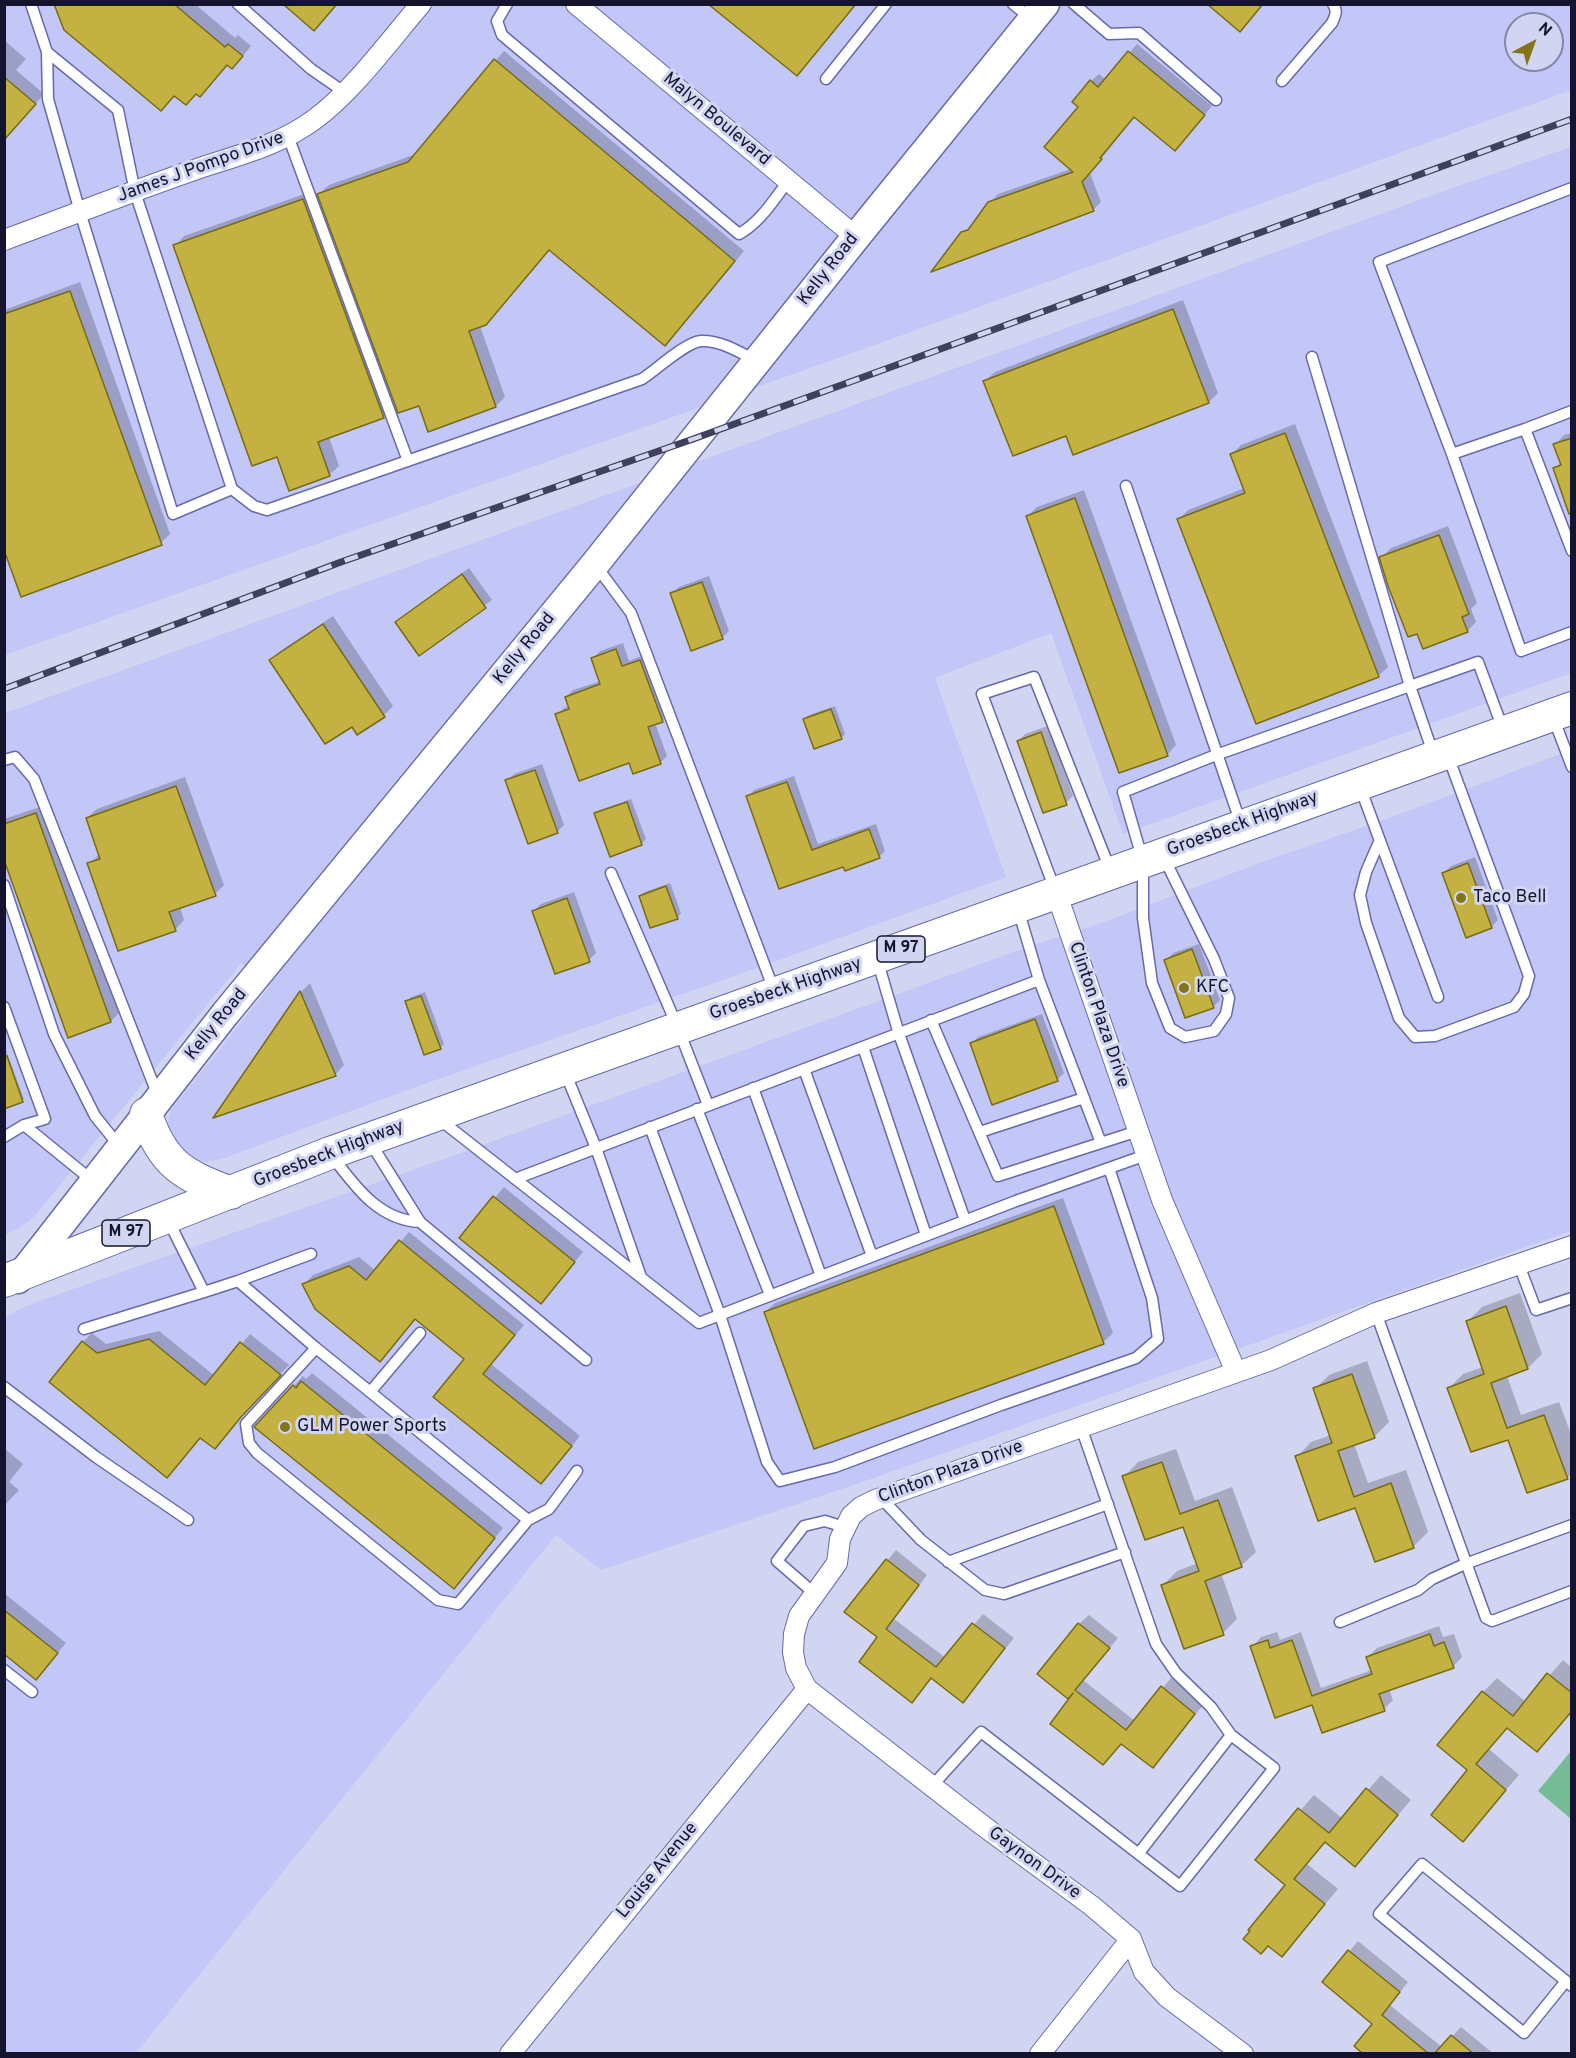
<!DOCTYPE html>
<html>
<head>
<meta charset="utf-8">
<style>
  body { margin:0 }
  #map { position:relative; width:1576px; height:2058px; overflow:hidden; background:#d1d5f2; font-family:Overpass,sans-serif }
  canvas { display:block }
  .frame { position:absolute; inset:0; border:6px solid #14142f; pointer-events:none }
  .north { position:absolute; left:1504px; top:12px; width:60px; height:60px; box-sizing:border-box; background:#d1d5f2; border:2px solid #8588a4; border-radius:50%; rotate:41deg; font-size:16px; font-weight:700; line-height:24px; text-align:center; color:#14142f }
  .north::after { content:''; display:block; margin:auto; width:21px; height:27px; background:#837517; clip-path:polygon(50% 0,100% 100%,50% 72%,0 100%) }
</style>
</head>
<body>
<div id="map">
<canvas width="1576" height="2058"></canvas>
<div class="frame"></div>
<div class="north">N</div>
</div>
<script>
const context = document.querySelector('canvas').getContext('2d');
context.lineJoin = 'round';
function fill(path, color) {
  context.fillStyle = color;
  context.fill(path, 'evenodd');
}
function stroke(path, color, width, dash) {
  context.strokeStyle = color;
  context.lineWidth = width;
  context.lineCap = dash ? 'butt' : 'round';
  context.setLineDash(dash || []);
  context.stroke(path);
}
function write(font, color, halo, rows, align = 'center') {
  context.font = font + ' Overpass,sans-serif';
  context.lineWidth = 6;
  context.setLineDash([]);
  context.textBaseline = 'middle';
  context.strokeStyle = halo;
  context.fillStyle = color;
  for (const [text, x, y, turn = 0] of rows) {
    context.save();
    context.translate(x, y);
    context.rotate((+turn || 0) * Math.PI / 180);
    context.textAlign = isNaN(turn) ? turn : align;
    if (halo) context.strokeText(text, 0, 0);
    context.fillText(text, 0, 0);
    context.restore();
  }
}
const built = new Path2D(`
  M4,5H1571V90L886,341L5,655ZM1516,24H1552V60H1516Z
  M1571,147V673L1123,834L1051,633L935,678L1006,877L760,967L410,1089L222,1159L206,1162L190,1159L170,1140L167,1124L171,1110L270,986L241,963L34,1217L19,1228L5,1235V713L1466,183Z
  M1571,750V1231L851,1486L601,1570L556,1535L136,2053H5L4,1319L17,1310L42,1300L458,1154L1016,951L1104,922L1270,859L1381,821Z`);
const green = new Path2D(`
  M1571,1751V1819L1538,1791Z`);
const shadow = new Path2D(`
  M55,4H195L235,38L238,35L251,46L241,58L227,64Z
  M711,4H856L797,74Z
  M4,40L26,59L16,70L44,94L4,140Z
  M1137,44L1212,106L1182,141L1135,116L1090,173L1101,202L1093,210L962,233L974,223L998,194L1071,169L1080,106L1091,81L1099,74L1106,80Z
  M504,51L744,251L674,335L550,248L480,326L505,397L496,406L420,404L319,194L329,185L416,154Z
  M313,191L393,408L383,417L329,437L339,466L329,475L278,455L175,246L184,236Z
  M80,282L170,534L161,543L4,545V310Z
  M1183,300L1218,393L1209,402L1067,434L985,381L995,372Z
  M1295,424L1388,667L1378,676L1179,519L1188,510L1245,488L1232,454L1241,445Z
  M1572,433V516L1555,468L1561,462L1555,445L1564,435Z
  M1084,490L1176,745L1167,755L1028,516L1037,507Z
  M1448,526L1477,603L1471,609L1476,622L1467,631L1418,632L1381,558L1391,548Z
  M469,568L492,600L420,654L404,616Z
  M709,576L729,631L722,638L672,594L679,587Z
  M333,616L393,706L384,715L352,724L271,660L280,651Z
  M623,643L629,661L647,654L669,714L662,721L655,723L667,756L660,763L630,761L557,715L564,708L569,706L566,697L573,690L601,681L593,658L600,651Z
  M835,706L845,734L841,738L805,719L809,715Z
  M1048,726L1073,796L1066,803L1044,812L1018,741L1025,734Z
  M542,764L564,825L557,832L507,781L514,774Z
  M794,776L818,844L876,824L885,851L879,857L844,865L780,888L748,797L754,790Z
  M185,777L224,885L215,894L180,907L184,920L175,930L88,864L100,854L87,818L97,809Z
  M631,799L646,839L641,844L596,814L600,810Z
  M46,805L120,1012L111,1021L4,856V819Z
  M1475,857L1498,920L1491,927L1444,873L1451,866Z
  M670,883L681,913L677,918L640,896L645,892Z
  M574,892L596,953L589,960L534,911L541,904Z
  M1199,944L1220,1000L1213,1007L1166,960L1173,953Z
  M310,983L344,1065L335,1075L217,1115L301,992Z
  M425,992L444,1044L440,1048L407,1002L411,997Z
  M1042,1014L1064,1073L1057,1080L971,1044L978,1037Z
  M4,1045L24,1099L4,1107Z
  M504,1187L583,1252L541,1302L461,1238Z
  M1063,1198L1113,1333L1103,1342L765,1312L775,1303Z
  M409,1232L524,1325L491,1364L580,1436L550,1473L466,1358L416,1318L380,1360L304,1284L313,1275L359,1257L376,1271Z
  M1520,1293L1542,1354L1528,1368L1507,1376L1521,1415L1559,1402L1572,1437V1473L1567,1478L1509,1438L1449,1388L1463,1374L1483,1367L1468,1321L1482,1307Z
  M159,1331L215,1376L250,1334L289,1365L250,1405L215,1447L201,1436L167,1476L83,1342L92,1333L106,1344Z
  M1367,1361L1389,1422L1374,1437L1354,1444L1368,1483L1406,1470L1428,1532L1414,1546L1375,1560L1356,1506L1297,1457L1311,1442L1331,1435L1315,1389L1329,1375Z
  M312,1373L503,1528L454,1587L294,1386L303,1376L306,1379Z
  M5,1449L23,1464L9,1482L19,1490L4,1506Z
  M1176,1449L1195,1501L1232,1487L1256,1552L1241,1566L1221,1573L1237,1619L1223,1633L1163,1585L1177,1571L1198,1563L1184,1525L1124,1477L1138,1462Z
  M896,1550L927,1575L894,1619L946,1658L983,1614L1014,1638L963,1701L932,1677L921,1691L879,1637L846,1612Z
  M4,1593L66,1643L45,1668L4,1652Z
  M1089,1615L1118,1638L1083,1680L1135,1721L1171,1678L1204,1704L1153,1766L1074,1691L1079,1624Z
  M1439,1626L1443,1637L1454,1634L1462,1657L1453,1667L1389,1689L1393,1700L1384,1709L1313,1703L1252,1647L1261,1637L1277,1632L1280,1640L1301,1632L1321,1688L1372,1670L1368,1657L1377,1648Z
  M1563,1660L1572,1668V1711L1537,1750L1508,1727L1489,1749L1519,1775L1463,1839L1469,1770L1483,1692L1497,1678L1526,1702Z
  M1381,1775L1411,1800L1355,1865L1326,1841L1307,1864L1338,1889L1282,1955L1287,1885L1257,1860L1314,1795L1343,1819Z
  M1358,1941L1408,1982L1390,2005L1402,2015L1442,2047L1461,2027L1494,2054H1365L1375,2024L1324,1982Z`);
const building = new Path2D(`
  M54,4H174L225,47L228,44L243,56L232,69L227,65L200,97L196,94L186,105L174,96L161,111L64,30Z
  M283,4H337L314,31Z
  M708,4H856L797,76Z
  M1207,4H1263L1240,32Z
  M1128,51L1205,115L1175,151L1134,117L1100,158L1102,159L1082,182L1094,211L931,272L961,232L968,230L988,202L1073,172L1044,147L1078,107L1072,102L1090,80L1098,87Z
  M494,59L735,261L665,346L549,250L486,325L469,331L496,407L428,432L419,406L398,413L317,194L408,162Z
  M4,77L36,104L4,140Z
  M303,199L384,418L318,442L330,476L289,491L277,457L252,466L173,245Z
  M70,291L162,545L21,597L4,550V314Z
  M1173,309L1209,403L1073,455L1066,436L1013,456L983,381Z
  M1285,433L1379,677L1256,724L1177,519L1245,493L1230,454Z
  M1572,438V513L1569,514L1553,468L1561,465L1553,444Z
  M1075,498L1168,756L1119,773L1026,516Z
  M1439,535L1469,614L1462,617L1468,632L1423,649L1417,634L1408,637L1388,586L1379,557Z
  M462,574L486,608L419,656L395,622Z
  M702,582L723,639L691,651L670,593Z
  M323,624L385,717L357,735L352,727L325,744L269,660Z
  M616,649L622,666L640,660L663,722L648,727L661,764L633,774L629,763L579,781L555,714L569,709L565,697L600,684L591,658Z
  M831,709L842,739L814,749L803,719Z
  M1041,732L1067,805L1043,813L1017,741Z
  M535,770L558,833L528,844L505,780Z
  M787,782L812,850L869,829L880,858L845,871L843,867L779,889L746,796Z
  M176,786L216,896L169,912L176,931L118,951L87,863L100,859L86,818Z
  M627,802L642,845L610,857L594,813Z
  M36,813L111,1022L68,1038L4,860V824Z
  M1468,863L1492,928L1466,938L1442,873Z
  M666,886L678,919L650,928L639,896Z
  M567,898L590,962L555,974L532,911Z
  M1192,949L1214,1008L1185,1018L1164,960Z
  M300,991L336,1076L213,1118Z
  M421,996L441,1049L424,1055L405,1001Z
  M1035,1019L1058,1081L992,1105L970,1043Z
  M7,1056L23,1102L4,1109V1057Z
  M493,1196L575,1262L541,1304L459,1238Z
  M1054,1206L1104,1344L814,1449L764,1312Z
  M399,1240L515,1335L483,1374L572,1446L541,1484L433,1397L464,1359L415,1319L380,1362L315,1309L302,1284L349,1266L366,1280Z
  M1506,1306L1528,1369L1491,1383L1507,1428L1544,1415L1568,1479L1527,1493L1508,1440L1471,1452L1447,1388L1484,1374L1466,1321Z
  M149,1339L205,1385L240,1342L281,1375L241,1417L215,1449L200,1438L167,1478L49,1382L82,1341L97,1353Z
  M1352,1374L1375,1438L1338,1451L1354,1497L1391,1483L1414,1548L1375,1562L1355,1508L1318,1521L1295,1456L1332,1443L1313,1388Z
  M301,1381L495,1538L454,1589L254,1427L293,1385L296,1388Z
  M1162,1462L1180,1514L1218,1500L1242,1567L1205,1581L1224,1635L1184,1649L1161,1585L1199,1571L1183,1527L1145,1540L1122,1476Z
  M886,1559L919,1585L886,1629L936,1667L972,1623L1005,1648L963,1703L931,1678L912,1703L859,1662L877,1637L844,1612Z
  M4,1610L58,1653L36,1680L4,1654Z
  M1078,1623L1110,1648L1075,1690L1126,1730L1161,1686L1195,1714L1153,1768L1121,1744L1103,1765L1050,1724L1073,1693L1068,1699L1037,1674Z
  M1430,1634L1434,1646L1444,1642L1454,1668L1379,1694L1385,1711L1322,1733L1312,1705L1275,1718L1250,1646L1268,1640L1270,1648L1292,1640L1312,1696L1372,1674L1366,1657Z
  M1547,1673L1572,1693V1711L1537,1752L1507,1728L1476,1764L1506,1790L1463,1842L1431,1815L1467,1770L1437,1745L1482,1691L1513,1716Z
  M1366,1788L1398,1815L1355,1867L1325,1842L1294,1879L1325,1904L1282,1957L1268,1946L1261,1954L1243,1939L1250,1931L1248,1930L1285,1885L1255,1860L1298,1808L1329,1833Z
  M1348,1950L1400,1992L1382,2015L1429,2054H1363L1354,2046L1372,2024L1322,1982Z
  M1451,2035L1474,2054H1434Z`);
const lane = new Path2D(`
  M31,4L47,52L118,110L135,192L232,489L173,514L80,212L48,99L47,52
  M238,4L311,69L344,92
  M507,4L497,21L502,35L739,234C761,222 774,199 789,180
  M1013,4L1032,19
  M1074,4L1109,34L1139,33L1216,100
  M826,79L886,4
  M1282,81L1332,23C1335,16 1338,11 1333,4
  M288,136L408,461
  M1312,357L1410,686L1478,662L1503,729
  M1572,411L1525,429L1572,551
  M1525,429L1452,454L1379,262L1572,188
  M1452,454L1521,651L1572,632
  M1126,486L1241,824
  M232,489L254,506L267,510L642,379C656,370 686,342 701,341C720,340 739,352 755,360
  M597,567L631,613L774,990
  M1553,717L1572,767
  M4,760L15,757L34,779L158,1096
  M1360,787L1438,997
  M1379,842L1366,872L1360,895L1366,923L1399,1018L1415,1037L1435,1036L1514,1007L1524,994L1529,976L1448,756
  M1164,858L1214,959L1229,998L1226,1014L1214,1031L1185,1037L1170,1028L1152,983L1143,918V861L1123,792L1216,755L1410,686L1434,756
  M611,873L678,1028L708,1105
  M4,885L54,1034L95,1116L120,1147
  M1055,890L982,694L1034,677L1111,872
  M1018,909L1039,980L1101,1143
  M877,959L899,1034L965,1220
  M4,1007L45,1119L24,1125L4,1137
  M931,1020L998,1176L1138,1131
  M863,1047L926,1235
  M804,1069L872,1256
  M565,1072L596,1148L641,1277
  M753,1088L821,1276
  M697,1109L770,1295
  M439,1119L699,1323L1016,1201L1146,1155
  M24,1125L94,1182
  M650,1127L720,1315L767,1462L780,1481L835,1467L1001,1405L1136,1358L1158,1339L1152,1298L1109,1168
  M980,1132L1084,1098
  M332,1156C355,1186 378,1220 420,1222L370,1142
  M515,1179L1039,980
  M168,1220L204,1292L238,1281L316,1348L528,1520L458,1604L438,1600L257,1453L249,1443L246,1424L316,1348
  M420,1222L586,1360
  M1519,1265L1536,1310L1572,1298
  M238,1281L311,1254
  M1376,1313L1486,1618L1492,1621L1572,1591
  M84,1329L204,1292
  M4,1387L96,1457L188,1520
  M371,1391L420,1333
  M1081,1427L1156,1644L1176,1673L1211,1707L1231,1735
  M881,1498L921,1540L985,1590L1004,1594L1125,1552
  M528,1520L549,1509L577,1471
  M948,1562L1108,1504
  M815,1594L777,1561L804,1526L825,1521L844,1527
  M1340,1622L1418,1590L1432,1579L1465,1564L1572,1525
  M4,1670L32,1692
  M932,1786L981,1732L1180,1886L1274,1768L1231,1735L1139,1853
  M1566,1981L1524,2033L1379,1914L1422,1864L1572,1986`);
const street = new Path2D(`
  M576,4L856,237
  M4,240C67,217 130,192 194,170C235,156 279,146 315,119C353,91 390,40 421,4
  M1056,892L1162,1200L1236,1372
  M510,2054L807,1689
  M1040,2054L1131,1939
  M1243,2054L1167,1997L1144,1972L1131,1939L1092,1906L982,1825L807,1689L796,1668L793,1652L794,1634L799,1616L837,1563L840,1539L851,1516L861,1507L875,1500L1271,1360L1376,1313L1572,1246`);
const secondary = new Path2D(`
  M18,1279L225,1014L595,564L856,237L1045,4`);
const primary = new Path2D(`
  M146,1114C162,1164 183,1175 231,1193
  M4,1281L330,1153L1572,708`);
const rail = new Path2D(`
  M4,689L341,562L696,438L1572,119`);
const markers = [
  [1461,898,6,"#837517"],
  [1184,988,6,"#837517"],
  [285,1427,6,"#837517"]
];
const shields = [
  [901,949,48],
  [126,1233,48]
];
const shieldNames = [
  ["M 97",901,949],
  ["M 97",126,1233]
];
const streetNames = [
  ["Malyn Boulevard",716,120,40],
  ["James J Pompo Drive",201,168,-20],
  ["Kelly Road",829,270,-52],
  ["Kelly Road",525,649,-51],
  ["Groesbeck Highway",1243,825,-20],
  ["Groesbeck Highway",786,990,-19],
  ["Clinton Plaza Drive",1098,1015,71],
  ["Kelly Road",217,1025,-51],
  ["Groesbeck Highway",329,1155,-21],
  ["Clinton Plaza Drive",951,1473,-20],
  ["Gaynon Drive",1034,1864,36],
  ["Louise Avenue",658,1871,-51]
];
const poiNames = [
  ["Taco Bell",1473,898],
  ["KFC",1196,988],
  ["GLM Power Sports",297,1427]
];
fill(built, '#c2c7f7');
fill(green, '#75bb96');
fill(shadow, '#0003');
fill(building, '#c3b142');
stroke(building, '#786b13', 1.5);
stroke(lane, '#666aac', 13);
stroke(street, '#666aac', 22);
stroke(secondary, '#666aac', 31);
stroke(primary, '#666aac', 34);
stroke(lane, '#fff', 10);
stroke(street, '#fff', 20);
stroke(secondary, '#fff', 28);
stroke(primary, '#fff', 32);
stroke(rail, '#3f405b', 7);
stroke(rail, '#d1d5f2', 4.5, [14]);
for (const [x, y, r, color] of markers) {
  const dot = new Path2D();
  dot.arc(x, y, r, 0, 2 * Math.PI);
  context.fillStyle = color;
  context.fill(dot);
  stroke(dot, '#d1d5f2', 2);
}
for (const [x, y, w] of shields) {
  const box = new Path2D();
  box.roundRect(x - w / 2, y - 13, w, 26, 4.5);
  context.fillStyle = '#d1d5f2';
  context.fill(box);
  stroke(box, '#14142f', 1.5);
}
write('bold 16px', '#14142f', null, shieldNames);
write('18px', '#14142f', '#d1d5f2', streetNames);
write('18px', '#14142f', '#d1d5f2', poiNames, 'left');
</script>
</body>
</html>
